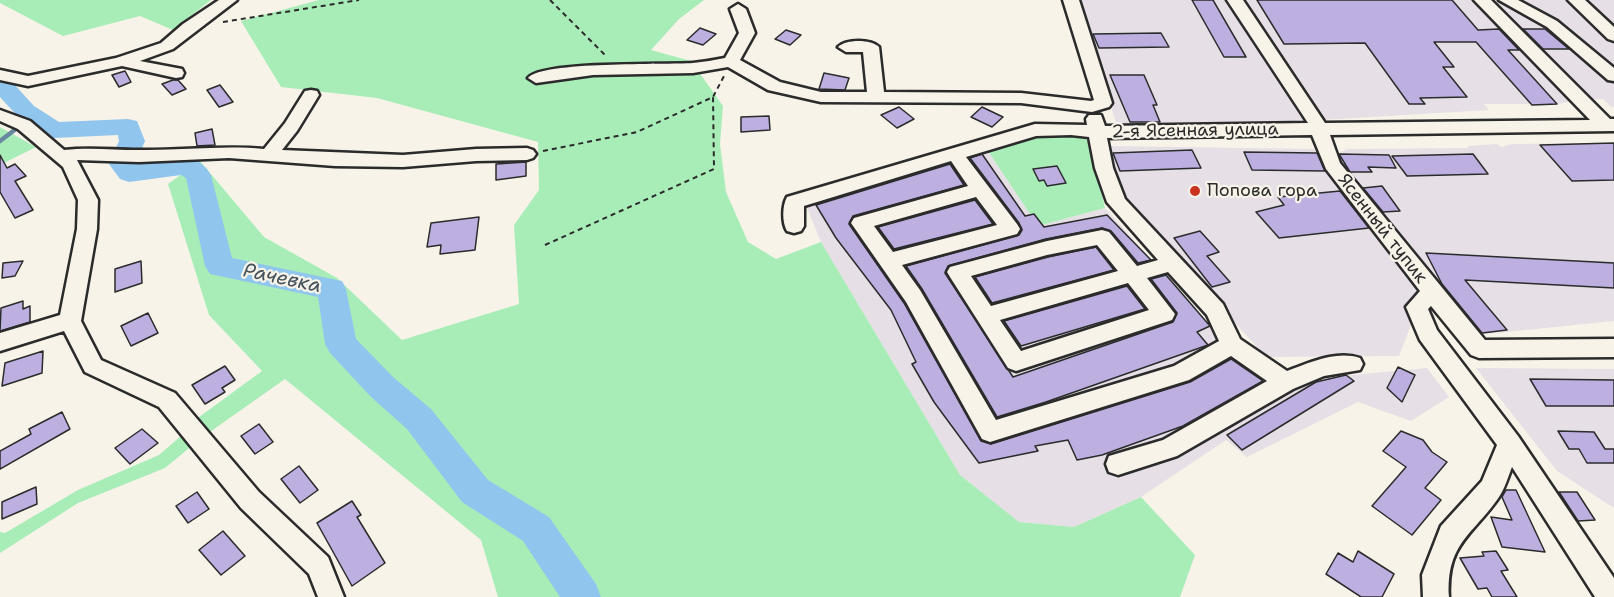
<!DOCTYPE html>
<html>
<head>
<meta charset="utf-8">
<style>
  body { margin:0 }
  canvas { display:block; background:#f7f3e8 }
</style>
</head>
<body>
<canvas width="1614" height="597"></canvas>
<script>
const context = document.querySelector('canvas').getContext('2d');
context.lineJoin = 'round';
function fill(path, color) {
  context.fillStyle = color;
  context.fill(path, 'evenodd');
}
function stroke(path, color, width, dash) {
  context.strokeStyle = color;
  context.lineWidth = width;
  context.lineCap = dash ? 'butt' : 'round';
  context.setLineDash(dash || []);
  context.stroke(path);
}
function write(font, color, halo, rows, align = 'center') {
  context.font = font + ' "Shantell Sans",sans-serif';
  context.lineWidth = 4.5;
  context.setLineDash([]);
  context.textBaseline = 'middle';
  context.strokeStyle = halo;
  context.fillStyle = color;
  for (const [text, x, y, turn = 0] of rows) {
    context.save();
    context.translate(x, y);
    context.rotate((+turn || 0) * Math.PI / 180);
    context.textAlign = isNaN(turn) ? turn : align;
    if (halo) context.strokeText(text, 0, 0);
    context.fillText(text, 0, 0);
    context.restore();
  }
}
const built = new Path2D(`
  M1078,0H1614V107H1611L1603,99L1579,100L1557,104H1484L1489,110L1287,122L1116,123Z
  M1614,143V321L1476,335L1375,213L1337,154L1347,149L1468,148V146L1497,144L1501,147L1512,144Z
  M1108,146L1314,149L1422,297L1399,356L1266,357L1124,201Z
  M988,151L1038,226L1105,208L1215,331L1267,383L1427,368L1449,397L1411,421L1358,402L1247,457L1226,440L1141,497L1074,527L1019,522L960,475L821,242L805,203Z
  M1476,368L1614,369V508L1557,471Z`);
const green = new Path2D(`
  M0,0H211L173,30L140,16L63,36L0,3Z
  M319,0H704L679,19L651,50L691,61L723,106L720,144L726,192L748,242L776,259L821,242L960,475L1019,522L1074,527L1141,497L1195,555L1180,597H498L481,540L285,379L207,434L195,420L262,371L209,315L168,184L200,161L264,237L337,278L402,340L519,304L514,225L539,190L538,142L377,98L281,87L241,21Z
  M0,127L36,147L0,165Z
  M1035,133L1087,135L1105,208L1038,226L988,151Z
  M182,435L194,444L165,468L78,503L0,553V532L5,533L78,490L159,455Z`);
const stream = new Path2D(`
  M0,141L33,116`);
const river = new Path2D(`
  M0,81L13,83L34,106L59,122L128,119L137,121L145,141L136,163L187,156L196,159L207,169L211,175L232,258L342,281L346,289L356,339L393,377L431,409L488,480L549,517L596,584L601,597H560L523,541L462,502L407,429L371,397L330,353L325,344L318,297L210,274L205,266L186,178L181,175L129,182L120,179L109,164L119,141L118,135L54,138C32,132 15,114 0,97Z`);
const building = new Path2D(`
  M1192,0H1213L1246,57H1224Z
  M1257,0H1452L1478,30L1499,29L1519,50H1508L1557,104L1532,105L1476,42H1434L1454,67H1443L1467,97L1420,98L1425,104H1409L1365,43L1284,44Z
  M700,28L716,34L703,45L687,40Z
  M1523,29H1545L1569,49H1543Z
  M786,30L801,35L790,45L775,39Z
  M1161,33L1169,47L1099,48L1093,34Z
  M125,71L131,82L119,87L112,75Z
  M824,73L849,78L845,90L819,89Z
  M1110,75H1144L1157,105H1153L1160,122H1130Z
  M173,80H178L186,89L172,95L162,84Z
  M220,85L233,102L219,107L207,90Z
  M899,107L914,119L897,128L881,115Z
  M982,107L1003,117L992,127L971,117Z
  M769,116L770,130L741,132V117Z
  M212,129L215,145L197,146L195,133Z
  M1614,143V180L1572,181L1540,145Z
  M1192,150L1201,168L1120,171L1113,153Z
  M1244,152L1317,153L1325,171L1252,170Z
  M982,154L1025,216L1034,214L1044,227L1107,215L1151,260L1138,263L1111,231L1102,228L1046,239L948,266L945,273L1013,377L1173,322L1177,313L1151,279L1166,275L1210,326L1197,332L1208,345L1046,402L997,417L922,289L906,266L1019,235L1022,230L1019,223L970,158Z
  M1339,154L1389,155L1396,168L1368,167L1372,172H1350Z
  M1473,154L1488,174L1407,176L1392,156Z
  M0,155L7,168L15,164L26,176L15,181L33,210L15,218L0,192Z
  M526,162V176L496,180V164Z
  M950,164L964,185L853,216L849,224L904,303L981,441L991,444L1190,382L1231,359L1263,381L1183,426L1102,455L1077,460L1068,440L1035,446L1038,451L979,463L934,402L912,364L916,362L891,310L836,238L816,205Z
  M1057,166L1066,183L1047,186L1044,180L1039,181L1033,169Z
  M1382,186L1400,211L1383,212L1363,188Z
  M1340,191L1369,228L1279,238L1256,212L1284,205L1278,197Z
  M975,200L993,224L894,249L878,227Z
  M479,217L475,250L440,254L441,245L427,247L431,223Z
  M1200,231L1219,252L1207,256L1230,282L1212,287L1174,238Z
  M1096,247L1114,270L992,303L975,277L1048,257Z
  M1426,253L1614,263V288L1465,280L1507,330L1482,333L1442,284Z
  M23,261L15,276L2,278L3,263Z
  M141,261L142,283L115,292V269Z
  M1127,286L1145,309L1021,346L1004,321Z
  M23,301V309L30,306V322L0,331L1,308Z
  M148,313L158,333L131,346L121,326Z
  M43,351L42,373L2,386L5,363Z
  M225,366L235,380L222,388L225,392L205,404L192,385Z
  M1398,367L1415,375L1402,402L1387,388Z
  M1346,375L1354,381L1242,450L1227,435L1316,382Z
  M1530,379L1614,380V406H1546Z
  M62,412L70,429L0,469V451L31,434L29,429Z
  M259,424L273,442L255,454L241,436Z
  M142,429L158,443L130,464L115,448Z
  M1401,431L1423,440L1432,452L1447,462L1425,488L1441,500L1412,535L1372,506L1406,467L1383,451Z
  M1558,431L1594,432L1605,449H1614V463H1587L1579,449H1569Z
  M299,466L318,490L300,503L281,479Z
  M36,487L37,504L2,519V502Z
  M1506,490H1516L1545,552L1502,547L1491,517L1512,520L1502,497Z
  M197,492L209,509L188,523L176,506Z
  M1559,492H1577L1595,520L1578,521Z
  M352,501L361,515L357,517L385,563L352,586L317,523Z
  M223,531L245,556L221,575L199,550Z
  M1358,551L1394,574L1382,597H1361L1326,574L1338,553L1353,562Z
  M1496,551L1508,570L1501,571L1517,597H1492L1487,588L1478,589L1460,558L1484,556L1482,552Z`);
const path = new Path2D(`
  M550,0L606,56
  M223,22L359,0
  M543,151L637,132L713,97L724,76
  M545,245L714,169L713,97`);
const minor = new Path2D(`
  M219,0H237L173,49L140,61L182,69L184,73L182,77L176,78L122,66L28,86L0,80V70L28,76L116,58L161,43L183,24Z
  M1063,0H1079L1112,103L1109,107L1092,112L1021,103L821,102L768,90L728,67L693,73L593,75L536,83L528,78C541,61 666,65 693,63C704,62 714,60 725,58L739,33L730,9L738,4L746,9L755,33L740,60L780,82L821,92H867L863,52H846L838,47C846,39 871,39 879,47L884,92L1021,93L1091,101L1094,100Z
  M1227,0H1243L1325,123L1590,120L1474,0H1491L1610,119H1614V131L1330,135L1340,163L1485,340L1614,339V357L1479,358L1471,355L1431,306L1428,309L1437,330L1518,436L1614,578V597H1595L1512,467C1508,477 1505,488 1499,497C1473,535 1446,543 1449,597H1423L1422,575L1441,526L1482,481L1497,445L1420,340L1406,307L1420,291L1326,169L1312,135L1107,138L1113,168L1125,199L1223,304L1240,339L1287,371C1309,363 1336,350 1360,358L1363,364L1360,370L1324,376L1293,389L1177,456L1118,475L1109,472L1106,464L1109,456L1163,440L1267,381L1231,356L1189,380L990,442L982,439L906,302L851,223L854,218L968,186L951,161L804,206V226L801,231L794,233L787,231C782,223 782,206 787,197L1035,124L1087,125L1086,119L1089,115H1101L1105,126L1308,123ZM1071,135L1089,137L1095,168L1107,202L1158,260L1137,266L1109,232L1102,230L1047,241L950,267L947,272L950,277L1008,368L1016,371L1172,320L1175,314L1147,278L1168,272L1207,315L1219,341L1174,366L996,420L920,290L902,265L1017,234L1020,229L1017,224L966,157L1036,136ZM976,197L997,225L893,252L874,226ZM1097,245L1118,271L991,306L971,276L1047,255ZM1128,283L1149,310L1021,351L1000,320Z
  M1499,0H1518L1557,21L1614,68V81L1608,80L1547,27Z
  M1568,0H1585L1614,27V41L1608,39Z
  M311,90L317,91L319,95L297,131L282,150L403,155L476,149L527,148L533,150L536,154L533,158L527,160L476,161L403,167L335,166L229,158L139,162L77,160L98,200L97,229L81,321L101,360L175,393L259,492L328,557L344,597H318L309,574L241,508L159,407L85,372L64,331L0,351V333L60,315L77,229L78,200L63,167L18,129L0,121V110L30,121L64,150C90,147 113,150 138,150C180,151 221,145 264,149L285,123L305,91Z`);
const markers = [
  [1195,191,6,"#c8321e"]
];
const streetNames = [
  ["2-я Ясенная улица",1195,131,-1],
  ["Ясенный тупик",1382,229,52]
];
const poiNames = [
  ["Попова гора",1207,191]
];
const waterNames = [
  ["Рачевка",282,279,12]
];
fill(built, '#e6dfe6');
fill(green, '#a8edb8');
stroke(stream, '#6888a0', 4.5);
fill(river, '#90c6ee');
fill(building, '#bdb0e1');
stroke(building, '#2b2b2b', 1.5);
stroke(minor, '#2b2b2b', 5);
stroke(path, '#2b2b2b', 2, [5, 4]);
fill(minor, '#f7f3e8');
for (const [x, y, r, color] of markers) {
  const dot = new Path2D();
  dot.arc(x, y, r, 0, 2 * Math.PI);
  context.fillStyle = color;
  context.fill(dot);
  stroke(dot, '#f7f3e8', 2);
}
write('18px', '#2b2b2b', '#f7f3e8', streetNames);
write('18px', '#2b2b2b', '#f7f3e8', poiNames, 'left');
write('italic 20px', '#44525c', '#f7f3e8', waterNames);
</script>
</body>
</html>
